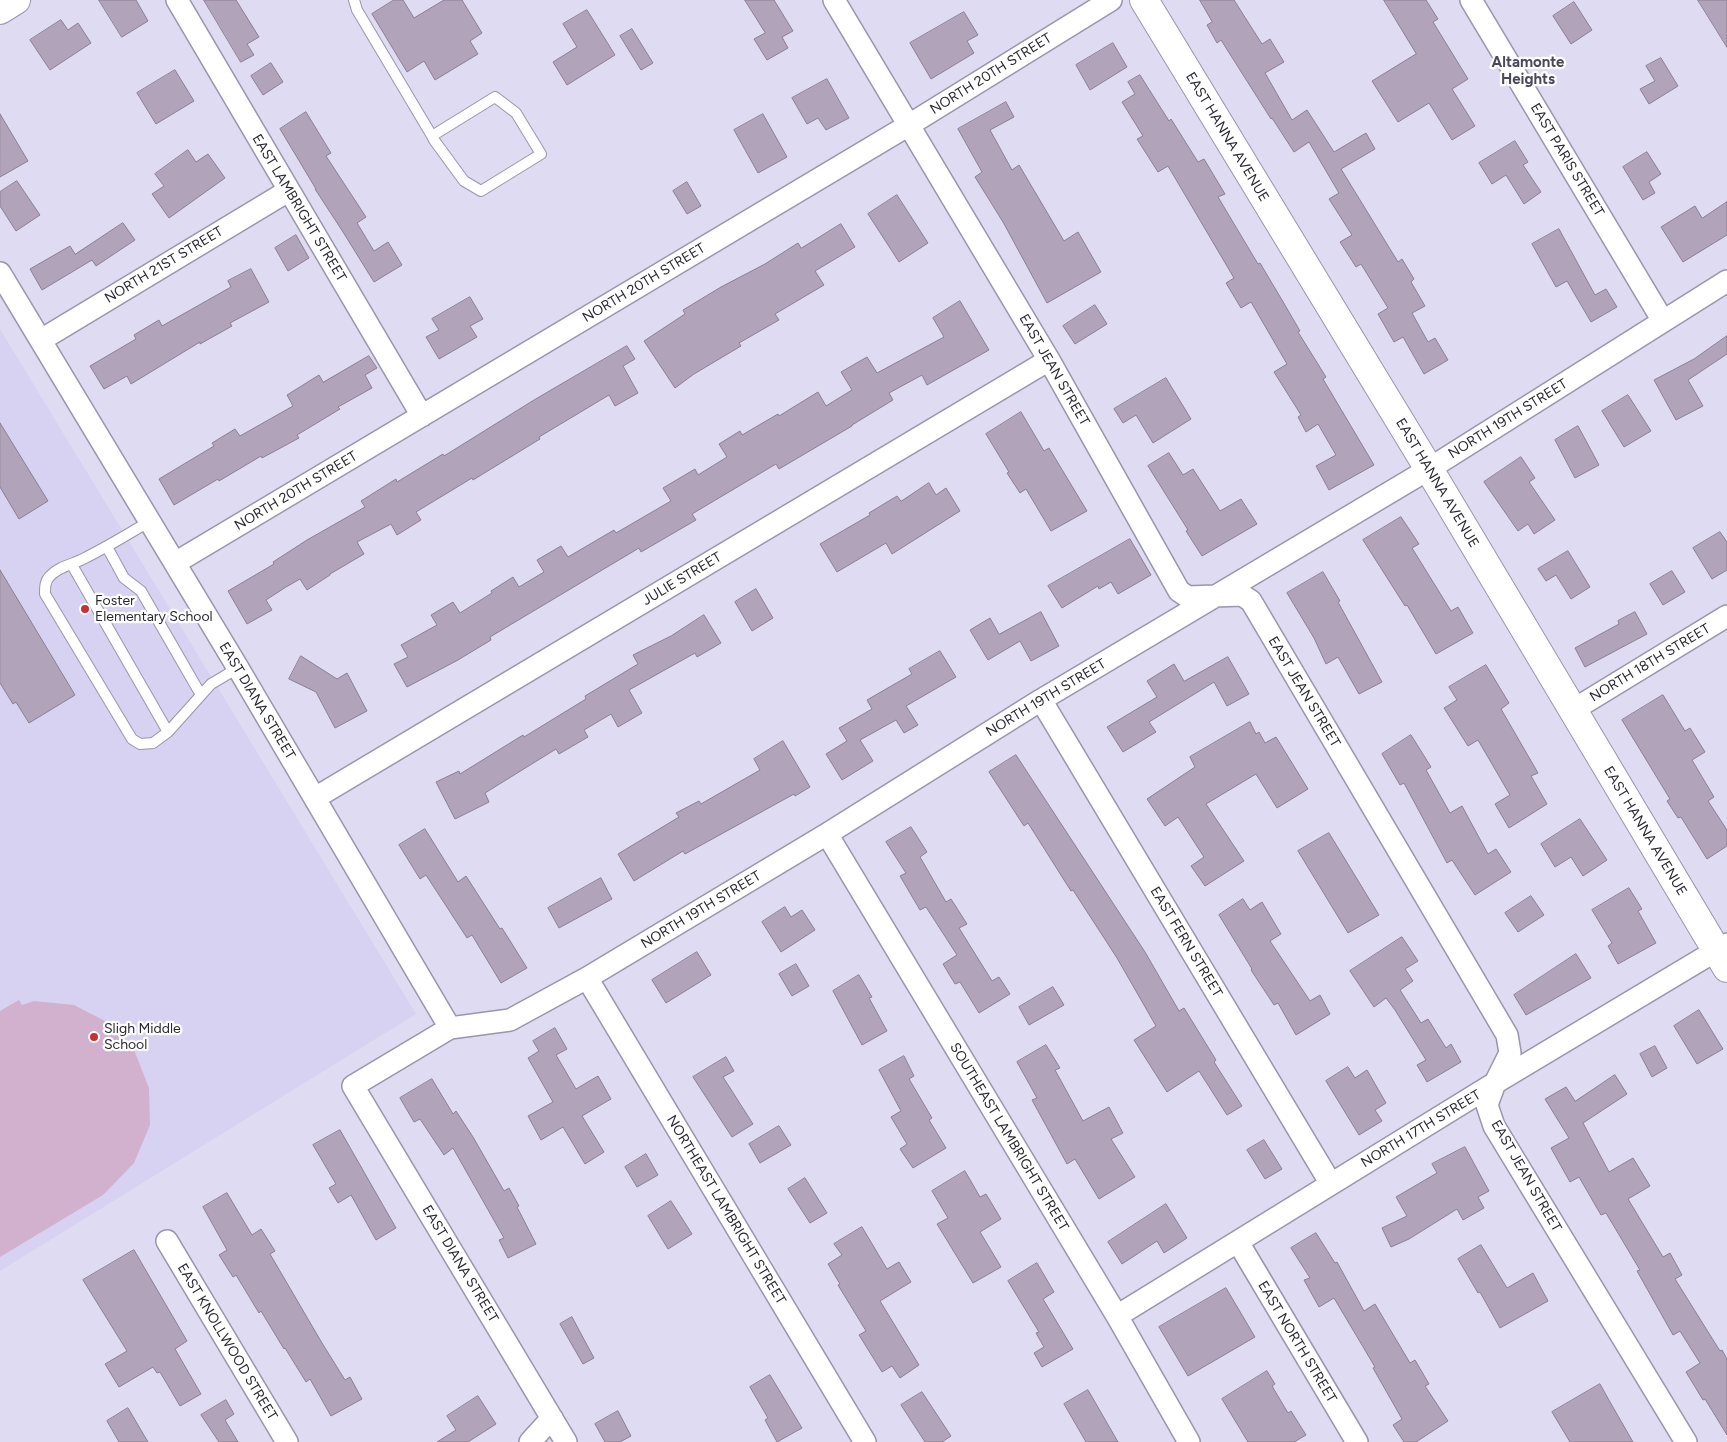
<!DOCTYPE html>
<html>
<head>
<meta charset="utf-8">
<style>
  body { margin:0 }
  canvas { display:block; background:#dfdbf3 }
</style>
</head>
<body>
<canvas width="1727" height="1442"></canvas>
<script>
const context = document.querySelector('canvas').getContext('2d');
context.lineJoin = 'round';
function fill(path, color) {
  context.fillStyle = color;
  context.fill(path, 'evenodd');
}
function stroke(path, color, width, dash) {
  context.strokeStyle = color;
  context.lineWidth = width;
  context.lineCap = dash ? 'butt' : 'round';
  context.setLineDash(dash || []);
  context.stroke(path);
}
function write(font, color, halo, rows, align = 'center') {
  context.font = font + ' Figtree,sans-serif';
  context.lineWidth = 4.5;
  context.setLineDash([]);
  context.textBaseline = 'middle';
  context.strokeStyle = halo;
  context.fillStyle = color;
  for (const [text, x, y, turn = 0] of rows) {
    context.save();
    context.translate(x, y);
    context.rotate((+turn || 0) * Math.PI / 180);
    context.textAlign = isNaN(turn) ? turn : align;
    if (halo) context.strokeText(text, 0, 0);
    context.fillText(text, 0, 0);
    context.restore();
  }
}
const built = new Path2D(`
  M0,329L416,1014L0,1271Z`);
const green = new Path2D(`
  M19,1000L22,1005L34,1001L74,1005L107,1022L134,1050L149,1088L150,1125L134,1163L103,1195L0,1257V1011Z`);
const building = new Path2D(`
  M99,0H136L148,21L122,37Z
  M204,0H236L259,37L247,44L254,55L241,62Z
  M394,0H403L414,18L444,0H462L482,33L470,41L478,54L435,80L424,61L407,72L372,14Z
  M745,0H774L793,31L782,37L788,48L767,60L754,39L765,33Z
  M1200,0H1234L1262,44L1270,39L1284,62L1265,73L1292,120L1307,110L1334,152L1366,133L1375,149L1341,169L1398,262L1402,259L1414,279L1411,282L1425,306L1412,313L1428,342L1435,338L1448,360L1424,374L1403,337L1394,342L1378,314L1388,308L1361,264L1356,267L1340,242L1352,235L1329,199L1339,193L1309,142L1294,152L1272,118L1271,119L1221,40L1217,43L1207,25L1212,22Z
  M1384,0H1426L1438,19L1433,22L1468,79L1452,89L1475,126L1452,140L1429,103L1398,122L1372,81L1416,54Z
  M1698,0H1727V47Z
  M1574,2L1592,30L1571,44L1553,16Z
  M587,10L615,55L567,85L553,62L577,47L563,24Z
  M964,12L978,35L967,41L974,53L931,79L910,43Z
  M61,20L68,30L78,23L91,43L50,70L30,40Z
  M632,29L653,63L641,70L620,36Z
  M1113,43L1127,67L1090,90L1076,65Z
  M1661,58L1678,86L1649,104L1640,89L1655,81L1646,66Z
  M271,63L283,82L263,95L251,76Z
  M175,70L194,101L156,124L137,93Z
  M1140,75L1169,121L1171,119L1198,162L1204,159L1225,194L1218,197L1258,264L1260,263L1282,300L1300,331L1298,332L1326,377L1323,379L1374,465L1329,490L1316,466L1336,455L1318,424L1306,432L1298,417L1301,415L1274,372L1287,364L1251,302L1241,308L1226,283L1234,278L1168,166L1158,172L1137,139L1143,136L1122,102L1135,94L1128,82Z
  M827,79L849,118L826,130L818,118L807,124L792,98Z
  M1006,102L1014,117L990,130L1012,170L1019,165L1064,241L1078,232L1101,272L1047,303L1003,222L975,177L982,172L958,129Z
  M306,112L331,153L326,156L366,217L357,223L374,251L388,242L402,265L374,282L343,232L315,189H316L280,129Z
  M0,114L28,161L0,177Z
  M763,114L787,157L758,173L734,130Z
  M1515,141L1528,162L1523,165L1541,192L1524,204L1506,175L1492,184L1479,163Z
  M188,150L196,162L208,154L225,178L169,218L152,194L164,186L155,174Z
  M1647,152L1661,174L1649,182L1655,193L1643,200L1623,167Z
  M17,181L40,215L16,231L0,206V192Z
  M687,182L701,206L687,214L673,191Z
  M897,195L928,243L899,262L868,214Z
  M1727,202V235L1683,262L1661,227L1695,206L1702,218Z
  M123,223L135,240L96,266L92,260L42,290L30,269L70,246L75,254Z
  M841,224L855,247L815,271L824,285L775,314L779,320L739,343L741,346L694,374L675,388L644,341L685,314L683,310L721,287L765,264L798,243L801,248Z
  M1559,229L1595,295L1606,289L1617,307L1591,322L1567,281L1556,287L1532,244Z
  M296,235L309,258L288,271L275,248Z
  M251,269L269,302L230,323L232,326L200,344V342L131,384L127,376L104,389L90,366L136,339L134,335L159,320L162,326L231,287L228,281Z
  M470,297L483,319L470,326L477,337L439,359L426,337L439,330L432,319Z
  M960,301L989,350L927,385L922,375L889,393L893,400L852,425V426L779,469L776,464L692,514L696,520L641,552L639,548L490,637L491,640L458,660L407,687L394,664L408,657L401,645L437,625L431,615L453,602L460,613L492,593L491,591L513,577L519,587L544,572L537,560L561,546L568,557L614,530L616,533L671,501L663,488L695,469L698,475L727,457L719,444L740,431L742,435L778,414L779,416L818,392L826,406L852,390L841,372L867,357L877,373L944,337L933,318Z
  M1095,305L1107,324L1075,344L1063,326Z
  M1727,336V354L1688,380L1703,406L1676,420L1654,380L1694,359Z
  M627,346L635,359L623,366L638,393L615,406L609,395L539,437L540,439L473,480L472,478L416,512L421,520L397,535L391,524L357,542L364,554L330,574V575L307,590L300,579L286,587L266,600L272,610L247,624L228,591L274,564L273,562L307,540L365,507L361,501L396,479L397,482L443,454L444,456L534,400Z
  M369,356L377,368L365,375L372,388L338,407L340,409L297,435L299,438L262,458L261,456L219,481L218,479L174,505L159,479L214,446L212,443L235,429L240,436L293,406L287,395L319,375L323,382Z
  M1166,378L1191,419L1153,443L1136,415L1123,423L1114,409Z
  M1628,395L1651,431L1624,447L1602,411Z
  M1021,412L1044,451L1049,448L1087,511L1051,531L1026,489L1020,493L1007,473L1009,472L986,434Z
  M0,423L48,501L19,519L0,487Z
  M1578,426L1599,465L1575,478L1555,440Z
  M1169,453L1183,475L1193,469L1220,511L1241,499L1257,524L1202,556L1186,531L1188,530L1148,466Z
  M1521,457L1535,478L1529,482L1555,520L1534,534L1528,524L1518,531L1484,482Z
  M929,483L936,495L946,488L960,511L892,554L886,543L837,572L820,544L870,515L869,513L897,496L901,501Z
  M1401,517L1419,544L1412,548L1451,611L1458,607L1473,633L1436,654L1407,605L1405,606L1363,540Z
  M1720,532L1727,542V570L1712,579L1693,548Z
  M1130,539L1151,575L1118,594L1111,582L1099,589L1098,586L1062,608L1048,586Z
  M1568,551L1590,587L1571,599L1556,575L1546,581L1538,569Z
  M0,570L75,695L29,723L16,702L13,704L0,683Z
  M1672,571L1685,592L1663,605L1650,584Z
  M1323,572L1340,601L1338,602L1382,682L1359,694L1338,657L1326,664L1314,638L1287,593Z
  M756,589L773,618L752,631L735,602Z
  M1041,612L1059,646L1031,661L1020,641L988,660L970,630L990,618L999,634Z
  M1635,612L1647,634L1585,667L1575,648L1619,624L1618,621Z
  M704,615L721,643L697,657L695,653L629,690L642,713L618,727L611,714L584,730L588,737L559,754L556,749L485,793L489,802L455,819L436,782L459,771L460,774L523,735L524,737L586,699L585,696L638,664L633,655L671,636Z
  M940,651L956,677L906,706L918,725L904,733L896,720L860,740L873,761L842,780L826,754L847,741L839,728L872,709L867,700L912,674L909,669Z
  M301,656L337,679L347,673L367,711L335,728L316,692L289,679Z
  M1228,657L1249,694L1227,706L1214,682L1149,722L1156,732L1123,752L1107,727L1157,697L1147,681L1174,664L1184,681Z
  M1486,665L1509,703L1501,709L1538,773L1531,776L1547,804L1509,828L1495,804L1510,795L1478,740L1468,746L1444,708L1457,700L1449,687Z
  M1663,695L1685,731L1690,728L1705,752L1692,760L1714,797L1708,801L1727,830V846L1707,859L1681,817L1678,818L1667,801L1670,799L1622,720Z
  M1250,722L1256,734L1259,732L1265,743L1276,737L1308,789L1277,808L1256,774L1206,804L1244,861L1205,886L1191,866L1204,857L1178,817L1165,826L1147,799L1195,767L1190,757Z
  M1411,735L1431,767L1426,770L1450,813L1462,806L1488,854L1496,849L1511,872L1475,895L1452,860L1447,863L1404,783L1400,785L1382,754Z
  M783,741L810,787L795,796L794,794L685,854L683,851L634,881L618,854L679,817L676,813L699,801L701,804L760,770L754,759Z
  M1016,755L1145,952L1179,1011L1184,1008L1216,1060L1214,1062L1242,1106L1227,1115L1199,1071L1167,1092L1134,1040L1156,1026L1117,958L1073,890L1071,891L1028,823L1024,826L989,772Z
  M1580,819L1607,860L1583,876L1571,857L1555,867L1541,844Z
  M911,827L927,852L920,857L946,902L951,899L967,924L959,928L992,981L999,977L1010,994L979,1013L960,982L955,984L943,964L957,955L926,907L920,910L900,876L906,873L886,842Z
  M425,829L458,882L466,876L500,929L502,928L527,968L501,983L472,935L467,938L426,875L420,879L399,845Z
  M1329,833L1379,915L1348,933L1298,851Z
  M601,878L612,899L559,928L548,908Z
  M1629,888L1642,909L1638,911L1656,943L1618,964L1608,946L1612,943L1592,910Z
  M1531,896L1544,915L1518,932L1505,913Z
  M1243,899L1250,910L1262,902L1281,934L1270,941L1310,1001L1320,995L1330,1014L1296,1035L1278,1003L1274,1005L1251,970L1252,969L1219,915Z
  M785,907L791,917L802,910L815,930L781,952L762,922Z
  M1402,937L1418,961L1405,969L1413,981L1400,990L1421,1023L1428,1019L1446,1048L1451,1044L1461,1062L1427,1082L1417,1065L1426,1060L1395,1010L1386,998L1374,1007L1350,971Z
  M697,952L711,975L666,1003L652,980Z
  M1576,954L1591,978L1526,1015L1514,995Z
  M796,964L809,986L792,996L779,974Z
  M859,975L872,997L869,998L887,1031L862,1045L833,991Z
  M1053,987L1064,1005L1029,1025L1019,1007Z
  M1699,1010L1723,1049L1697,1064L1674,1026Z
  M555,1028L567,1049L556,1055L576,1089L598,1076L611,1099L582,1116L604,1152L585,1164L563,1127L541,1140L528,1116L553,1102L528,1058L539,1051L533,1041Z
  M1046,1045L1060,1068L1055,1070L1083,1121L1109,1107L1123,1133L1111,1139L1135,1177L1099,1199L1075,1159L1067,1164L1032,1100L1037,1098L1017,1062Z
  M1655,1046L1667,1068L1652,1077L1640,1054Z
  M904,1056L914,1076L909,1079L932,1118L929,1120L946,1148L913,1168L900,1149L907,1144L891,1117L901,1111L879,1070Z
  M726,1057L734,1071L723,1077L753,1124L732,1137L693,1077Z
  M1348,1067L1355,1078L1367,1070L1386,1103L1375,1110L1382,1121L1359,1135L1326,1081Z
  M1615,1075L1627,1094L1583,1123L1609,1172L1633,1158L1650,1186L1628,1199L1663,1257L1670,1253L1682,1275L1675,1279L1720,1351L1722,1350L1727,1359V1435L1705,1399L1703,1400L1686,1372L1700,1363L1680,1331L1673,1335L1637,1271L1640,1270L1606,1213L1601,1215L1579,1177L1570,1182L1551,1148L1569,1138L1545,1099L1566,1087L1575,1101Z
  M432,1079L453,1114L456,1111L473,1137L504,1191L509,1188L519,1206L517,1207L536,1244L508,1258L499,1240L504,1238L453,1148L444,1155L420,1119L414,1122L400,1098Z
  M779,1126L791,1145L760,1163L749,1144Z
  M340,1130L396,1228L376,1240L351,1195L338,1203L329,1188L336,1184L313,1145Z
  M1264,1140L1282,1169L1265,1179L1247,1150Z
  M1465,1147L1489,1191L1478,1197L1484,1208L1463,1220L1457,1209L1409,1239L1391,1247L1382,1228L1407,1216L1396,1197L1437,1173L1432,1164Z
  M646,1154L658,1175L637,1187L625,1167Z
  M965,1171L980,1197L986,1194L1001,1219L980,1232L1001,1267L973,1283L937,1224L948,1218L932,1191Z
  M805,1178L827,1213L810,1223L788,1189Z
  M227,1193L252,1235L261,1229L275,1251L270,1254L322,1343L345,1380L350,1377L362,1399L331,1416L310,1379L306,1382L285,1348L284,1349L261,1311L259,1313L236,1275L233,1277L219,1255L227,1250L203,1207Z
  M671,1201L692,1234L668,1249L648,1216Z
  M1166,1204L1187,1238L1164,1253L1157,1241L1122,1264L1108,1242Z
  M862,1227L887,1269L899,1262L911,1282L880,1301L919,1365L900,1378L892,1366L882,1372L859,1335L866,1331L838,1285L840,1284L828,1264L842,1255L834,1244Z
  M1316,1233L1335,1263L1337,1262L1364,1311L1375,1304L1410,1363L1415,1360L1429,1384L1425,1386L1448,1421L1416,1442H1404L1393,1425L1402,1419L1373,1368L1375,1367L1334,1298L1319,1307L1304,1280L1310,1278L1291,1248Z
  M1481,1245L1507,1288L1533,1273L1548,1301L1500,1328L1480,1292L1478,1293L1458,1259Z
  M134,1250L187,1341L175,1349L201,1394L180,1406L160,1372L157,1373L153,1367L119,1387L105,1364L127,1351L83,1280Z
  M1037,1263L1054,1292L1043,1299L1073,1349L1042,1367L1034,1353L1044,1347L1036,1333L1039,1332L1008,1281Z
  M1226,1288L1255,1337L1188,1376L1159,1327Z
  M572,1317L594,1358L583,1364L560,1324Z
  M1267,1371L1275,1384L1272,1386L1288,1413L1291,1411L1306,1435L1294,1442H1248L1222,1399Z
  M770,1375L802,1428L777,1442L765,1420L768,1418L750,1387Z
  M1600,1384L1610,1402L1633,1442H1570L1552,1412Z
  M1088,1390L1118,1442H1086L1064,1404Z
  M922,1392L951,1436L942,1442H925L901,1405Z
  M478,1396L496,1424L468,1442H437L456,1430L447,1416Z
  M226,1400L234,1414L225,1420L238,1442H219L201,1415Z
  M128,1408L148,1442H119L107,1421Z
  M618,1411L631,1436L620,1442H605L595,1424Z`);
const lane = new Path2D(`
  M354,0L357,10L432,136L434,140L464,181L481,191L541,154L516,113L495,97L432,136
  M150,521C127,535 105,548 81,560C70,565 58,567 50,576C45,581 45,587 45,594L132,739L140,744L153,743L168,732L211,684L238,668
  M107,547L124,578L141,591L201,695
  M72,565L168,732`);
const street = new Path2D(`
  M177,0L422,416
  M834,0L1049,360L1179,591L1188,597L1242,595L1251,601L1507,1035L1510,1053L1495,1083L1487,1105L1494,1126L1686,1442
  M1471,0L1663,321
  M0,273L238,668L450,1028
  M41,340L288,191
  M175,563L909,125L1111,0
  M1041,700L1331,1184
  M1573,710L1727,616
  M315,798L1049,360
  M827,834L1117,1316L1189,1442
  M587,978L865,1442
  M167,1241L287,1442
  M1238,1242L1357,1442
  M1117,1316L1495,1083L1727,944
  M530,1442L552,1418
  M566,1442L353,1086L450,1028L510,1020L587,978L827,834L1041,700L1429,469L1727,281`);
const secondary = new Path2D(`
  M1144,0L1429,469L1727,968
  M0,10L16,0`);
const markers = [
  [85,609,5,"#c23432"],
  [94,1037,5,"#c23432"]
];
const streetNames = [
  ["NORTH 20TH STREET",991,74,-32],
  ["EAST HANNA AVENUE",1227,137,59],
  ["EAST PARIS STREET",1567,160,59],
  ["EAST LAMBRIGHT STREET",299,208,59],
  ["NORTH 21ST STREET",164,265,-31],
  ["NORTH 20TH STREET",644,283,-31],
  ["EAST JEAN STREET",1054,370,60],
  ["NORTH 19TH STREET",1508,419,-32],
  ["EAST HANNA AVENUE",1437,483,59],
  ["NORTH 20TH STREET",296,491,-31],
  ["JULIE STREET",682,579,-31],
  ["NORTH 18TH STREET",1650,663,-31],
  ["EAST JEAN STREET",1304,692,59],
  ["NORTH 19TH STREET",1046,698,-31],
  ["EAST DIANA STREET",257,701,59],
  ["EAST HANNA AVENUE",1645,831,59],
  ["NORTH 19TH STREET",701,910,-31],
  ["EAST FERN STREET",1186,942,59],
  ["NORTH 17TH STREET",1421,1129,-31],
  ["SOUTHEAST LAMBRIGHT STREET",1009,1137,59],
  ["EAST JEAN STREET",1526,1176,60],
  ["NORTHEAST LAMBRIGHT STREET",726,1210,59],
  ["EAST DIANA STREET",460,1264,59],
  ["EAST KNOLLWOOD STREET",227,1342,59],
  ["EAST NORTH STREET",1297,1342,59]
];
const poiNames = [
  ["Foster",95,601],
  ["Elementary School",95,617],
  ["Sligh Middle",104,1029],
  ["School",104,1045]
];
const neighbourhoodNames = [
  ["Altamonte",1528,63],
  ["Heights",1528,80]
];
fill(built, '#d7d2f2');
fill(green, '#d2b1ce');
fill(building, '#b1a4ba');
stroke(building, '#8b7f93', 1);
stroke(lane, '#9995ac', 12);
stroke(street, '#9995ac', 24);
stroke(secondary, '#9995ac', 30);
stroke(lane, '#fff', 10);
stroke(street, '#fff', 21);
stroke(secondary, '#fff', 28);
for (const [x, y, r, color] of markers) {
  const dot = new Path2D();
  dot.arc(x, y, r, 0, 2 * Math.PI);
  context.fillStyle = color;
  context.fill(dot);
  stroke(dot, '#fff', 2);
}
write('14px', '#292831', '#fff', streetNames);
write('14px', '#292831', '#fff', poiNames, 'left');
write('bold 15px', '#4b485c', '#fff', neighbourhoodNames);
</script>
</body>
</html>
